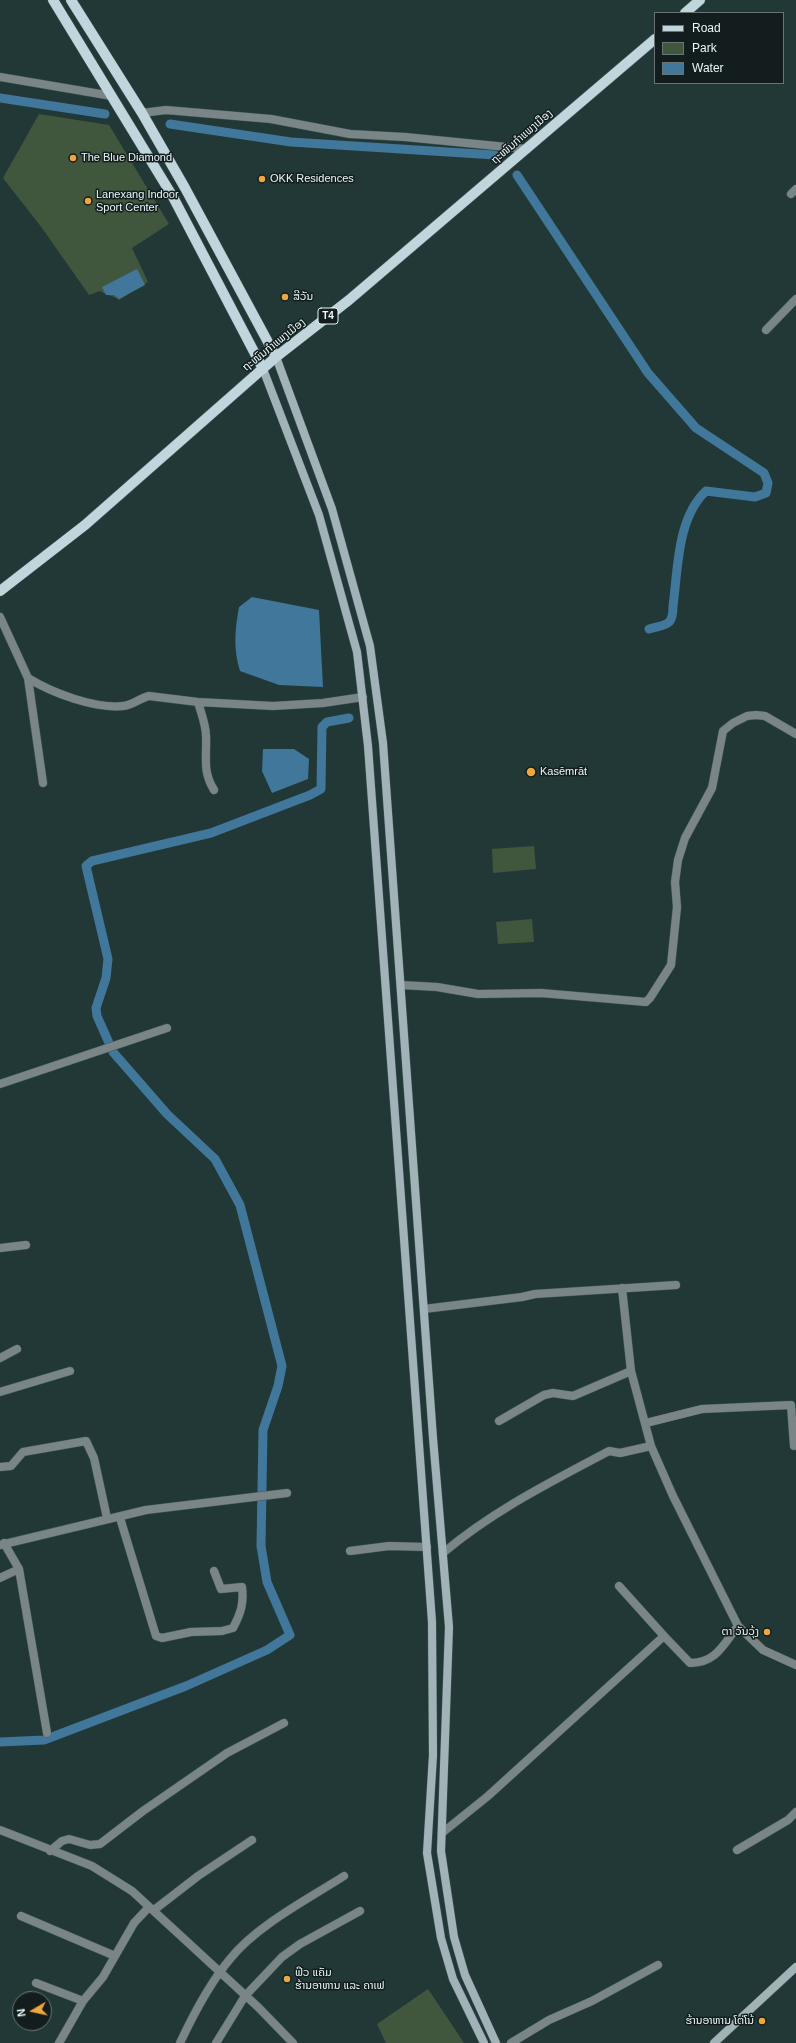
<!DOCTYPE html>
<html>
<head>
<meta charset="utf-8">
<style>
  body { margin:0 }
  #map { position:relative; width:796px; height:2043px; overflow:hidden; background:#213837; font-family:Helvetica,sans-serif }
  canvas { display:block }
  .legend { position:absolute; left:654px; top:12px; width:130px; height:72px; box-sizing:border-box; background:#131d1d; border:1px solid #697574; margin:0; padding:5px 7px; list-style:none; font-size:12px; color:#eaf8f7 }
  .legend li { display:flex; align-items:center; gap:8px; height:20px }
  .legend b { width:20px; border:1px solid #697574 }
  .north { position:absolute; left:12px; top:1991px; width:40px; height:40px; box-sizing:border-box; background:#131d1d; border:1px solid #697574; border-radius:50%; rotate:261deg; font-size:11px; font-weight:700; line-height:16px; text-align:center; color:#eaf8f7 }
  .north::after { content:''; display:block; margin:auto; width:14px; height:18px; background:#efa73d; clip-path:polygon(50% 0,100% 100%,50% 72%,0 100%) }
</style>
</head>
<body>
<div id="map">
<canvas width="796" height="2043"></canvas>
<ul class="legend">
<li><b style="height:5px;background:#c0d6dc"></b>Road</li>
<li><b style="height:11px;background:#40573e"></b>Park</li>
<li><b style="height:11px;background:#41779a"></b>Water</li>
</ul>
<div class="north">N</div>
</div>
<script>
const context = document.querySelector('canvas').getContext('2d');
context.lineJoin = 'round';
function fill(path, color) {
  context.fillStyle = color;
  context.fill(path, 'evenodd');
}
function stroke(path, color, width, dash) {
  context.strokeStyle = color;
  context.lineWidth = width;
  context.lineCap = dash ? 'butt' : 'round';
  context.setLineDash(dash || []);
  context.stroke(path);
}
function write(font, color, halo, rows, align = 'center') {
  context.font = font + ' Helvetica,"Noto Sans Lao",sans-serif';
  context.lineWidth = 3;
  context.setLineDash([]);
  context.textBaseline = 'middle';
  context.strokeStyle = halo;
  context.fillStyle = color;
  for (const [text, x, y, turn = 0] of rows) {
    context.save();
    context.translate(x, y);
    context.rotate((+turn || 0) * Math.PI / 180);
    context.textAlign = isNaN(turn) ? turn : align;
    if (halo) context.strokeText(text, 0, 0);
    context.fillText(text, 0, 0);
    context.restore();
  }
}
const green = new Path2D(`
  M39,114L109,125L169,224L132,248L148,282L119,300C113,295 107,296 100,291L89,295L42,228L3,178Z
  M534,846L536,869L493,873L492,849Z
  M532,919L534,942L498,944L496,922Z
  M428,1989L464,2043H386L377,2024Z`);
const water = new Path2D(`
  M137,269L145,285L119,299L114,295H106L102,287Z
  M252,597L319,610L323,687L279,685L240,671C233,649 235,629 239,607Z
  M263,749H294L309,759L308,779L272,793L262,771Z`);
const canal = new Path2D(`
  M0,98L105,114
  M170,124L291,142L495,155
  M517,175L648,373L696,428L764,473L768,483L766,493L755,497L706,491C677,518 678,569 673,606C673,626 667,624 649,629
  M109,1043L97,1016L96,1008L106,978L108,959L86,866L92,861L211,833L310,795L321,789L322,727L327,722L349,718
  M0,1742L44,1740L186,1686L267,1650L290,1635L267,1582L261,1546L263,1430L278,1386L282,1366L240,1205L215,1159L167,1114L113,1052`);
const street = new Path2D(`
  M0,77L112,96
  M142,113L166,110L271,119L350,134L405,137L527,149
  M791,194L796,189
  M766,330L796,299
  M0,617L28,678L43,783
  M28,678C52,693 95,709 123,706C133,705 140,698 149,696L198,702L273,706L323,703L363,697
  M198,702C201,713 206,725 206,736C207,756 202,771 214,790
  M401,985L437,987L478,994L541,993L646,1002L650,998L671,965L677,907L675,882L678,860L685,838L712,788L723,731L733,723L747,716L756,715L765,716L796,734
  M0,1084L167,1028
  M0,1248L26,1245
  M622,1288L631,1371L651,1446L673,1496L738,1626L763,1650L796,1665
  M424,1309L522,1297L535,1294L676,1285
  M0,1358L17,1349
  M0,1392L70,1371
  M499,1421L544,1395L553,1393L573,1396L631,1371
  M646,1423L702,1409L791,1405L794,1446
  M0,1467L11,1466L23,1452L86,1441L94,1458L107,1518
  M120,1518L156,1636L162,1638L191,1632L222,1631L233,1628C241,1613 244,1603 242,1587L221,1589L214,1571
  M0,1545L146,1510L287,1493
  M350,1551L389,1546L427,1547
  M443,1553C494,1510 551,1482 609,1451L620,1453L651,1446
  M19,1569L47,1733
  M0,1578L19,1569L4,1543
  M619,1586L664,1636
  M0,1830L92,1866L132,1891L258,2007L293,2043
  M442,1833L488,1796L664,1636L690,1663C716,1663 723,1645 738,1626
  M737,1850L788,1820L796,1812
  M50,1851L62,1841L69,1839L90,1845L100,1844L143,1811L227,1753L284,1723
  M154,1910L198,1876L252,1840
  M21,1916L115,1956
  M36,1983L83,2001
  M59,2043L83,2001L103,1977L134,1923L149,1907
  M180,2043C194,2013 209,1984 230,1959C256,1926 308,1899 344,1876
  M216,2043L245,1996L282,1957L300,1944L360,1911
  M511,2043L549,2020L592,2001L658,1965`);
const secondary = new Path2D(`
  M276,357L332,509L370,646L383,743L433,1438L449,1627L441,1851L454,1937L465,1975L496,2043
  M263,369L319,515L357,652L368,746L432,1622L433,1755L427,1853L441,1938L453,1979L484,2043
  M714,2043L796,1967`);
const primary = new Path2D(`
  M53,0L173,197L263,369
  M71,0L142,113L185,188L276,357
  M685,13L700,0
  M0,591L85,525L276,357L349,300L655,39`);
const markers = [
  [73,158,4,"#efa73d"],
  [262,179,4,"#efa73d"],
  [88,201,4,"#efa73d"],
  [285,297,4,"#efa73d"],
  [531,772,5,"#efa73d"],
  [767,1632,4,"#efa73d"],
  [287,1979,4,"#efa73d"],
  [762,2021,4,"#efa73d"]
];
const shields = [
  [328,316,20]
];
const shieldNames = [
  ["T4",328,316]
];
const streetNames = [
  ["ຖະໜົນກຳແພງເມືອງ",522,137,-41],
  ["ຖະໜົນກຳແພງເມືອງ",274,345,-39]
];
const poiNames = [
  ["The Blue Diamond",81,158],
  ["OKK Residences",270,179],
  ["Lanexang Indoor",96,195],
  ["Sport Center",96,208],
  ["ສີວັນ",293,297],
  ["Kasēmrāt",540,772],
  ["ຕາ ວັນວຸ້ງ",759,1632,"right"],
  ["ຟິວ ແຄັມ",295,1973],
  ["ຮ້ານອາຫານ ແລະ ຄາເຟ",295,1986],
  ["ຮ້ານອາຫານ ໂຕ່ໂນ້",754,2021,"right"]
];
fill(green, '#40573e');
fill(water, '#41779a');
stroke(canal, '#41779a', 9);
stroke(street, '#415756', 9);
stroke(secondary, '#415756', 9);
stroke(primary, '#415756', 11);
stroke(street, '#7a8587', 8);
stroke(secondary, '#a2b3b7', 8);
stroke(primary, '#c0d6dc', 10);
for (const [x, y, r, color] of markers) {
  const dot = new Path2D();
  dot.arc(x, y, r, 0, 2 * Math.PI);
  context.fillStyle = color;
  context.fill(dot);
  stroke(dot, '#131d1d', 1.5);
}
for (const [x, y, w] of shields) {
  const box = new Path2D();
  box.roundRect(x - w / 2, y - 8, w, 16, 3);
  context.fillStyle = '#131d1d';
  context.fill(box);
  stroke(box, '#eaf8f7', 1);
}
write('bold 10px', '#eaf8f7', null, shieldNames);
write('11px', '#eaf8f7', '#131d1d', streetNames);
write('11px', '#eaf8f7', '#131d1d', poiNames, 'left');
</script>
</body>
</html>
